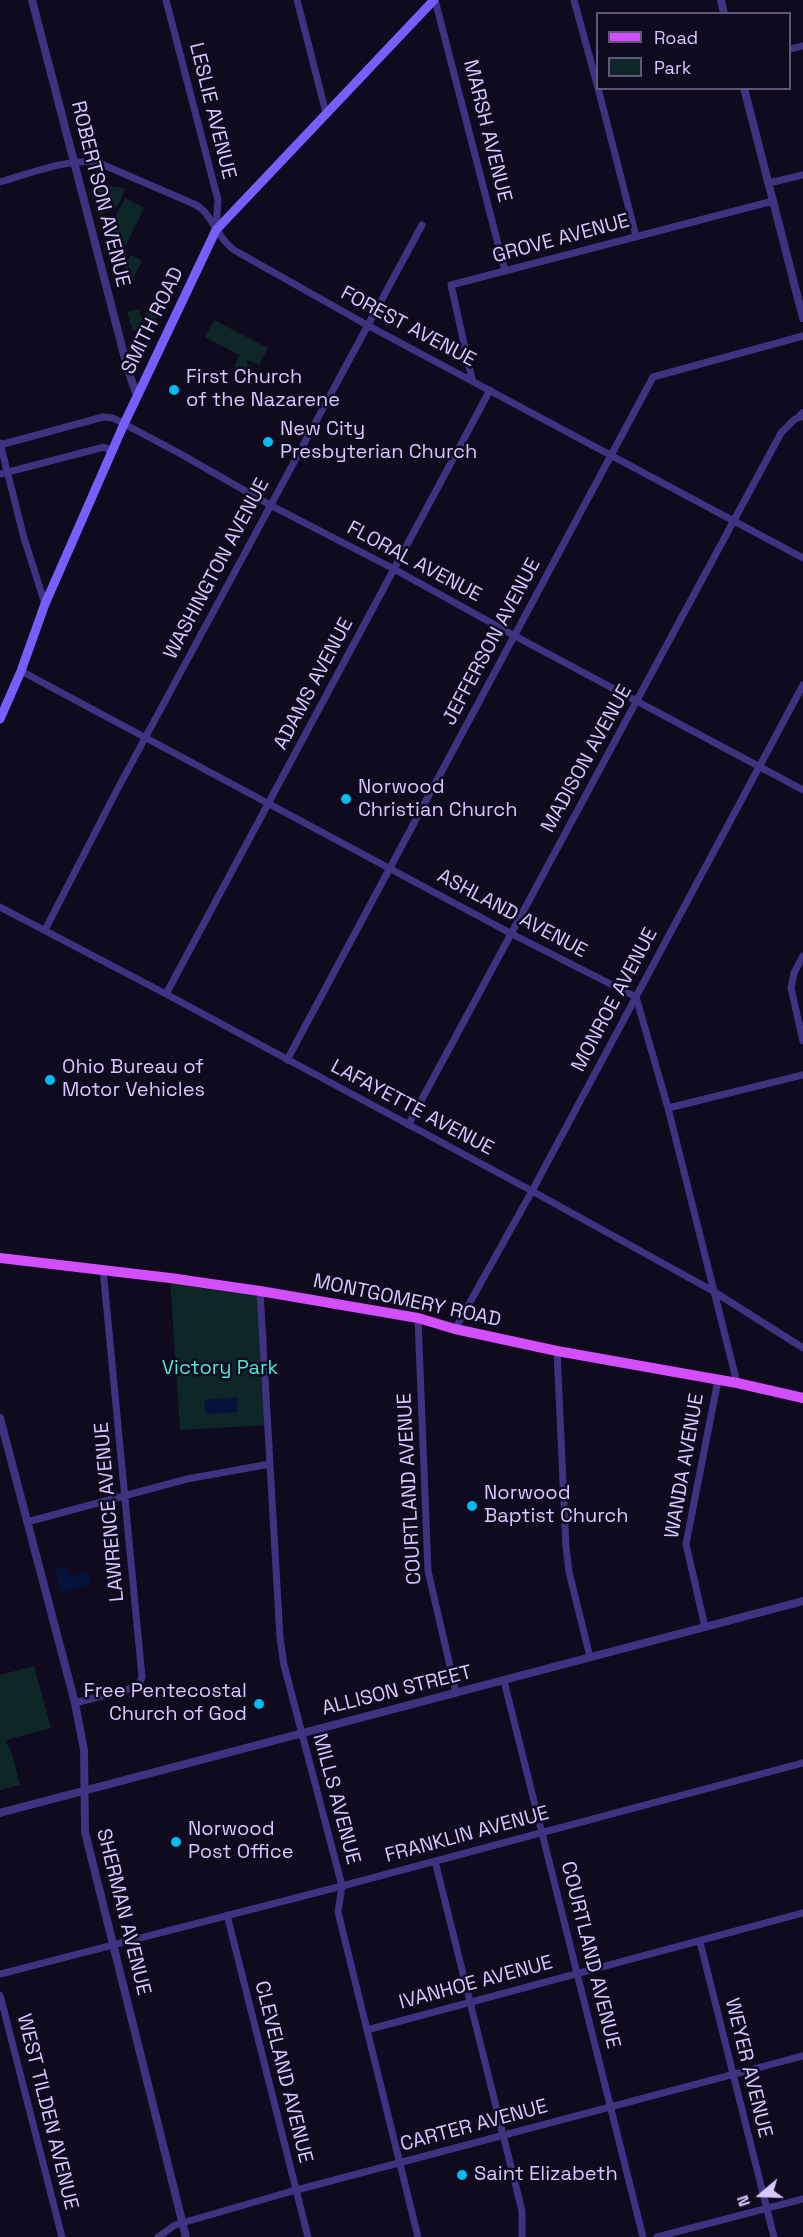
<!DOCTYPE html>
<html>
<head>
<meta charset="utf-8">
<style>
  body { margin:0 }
  #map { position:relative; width:803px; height:2237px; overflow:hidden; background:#100a1e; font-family:"Space Grotesk",sans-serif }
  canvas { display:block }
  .legend { position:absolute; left:596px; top:12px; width:195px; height:78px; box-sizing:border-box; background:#100a1e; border:2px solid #5f5678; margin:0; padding:8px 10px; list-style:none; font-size:18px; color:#d5c7ff }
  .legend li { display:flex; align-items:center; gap:12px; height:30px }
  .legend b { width:30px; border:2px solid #5f5678 }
  .north { position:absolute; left:731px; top:2165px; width:60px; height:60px; -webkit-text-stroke:4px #100a1e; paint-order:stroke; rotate:251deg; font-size:16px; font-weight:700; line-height:24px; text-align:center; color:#d5c7ff }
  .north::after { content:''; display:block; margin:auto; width:21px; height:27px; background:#d5c7ff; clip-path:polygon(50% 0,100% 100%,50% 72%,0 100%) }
</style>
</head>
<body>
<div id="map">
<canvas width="803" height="2237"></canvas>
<ul class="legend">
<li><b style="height:8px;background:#d34eff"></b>Road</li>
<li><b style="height:16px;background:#0d2628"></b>Park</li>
</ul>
<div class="north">N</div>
</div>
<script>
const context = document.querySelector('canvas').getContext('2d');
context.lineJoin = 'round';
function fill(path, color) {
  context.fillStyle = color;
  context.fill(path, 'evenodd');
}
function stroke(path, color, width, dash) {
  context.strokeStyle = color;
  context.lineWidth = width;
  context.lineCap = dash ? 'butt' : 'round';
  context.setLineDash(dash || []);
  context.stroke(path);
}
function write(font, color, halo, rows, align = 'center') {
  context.font = font + ' "Space Grotesk",sans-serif';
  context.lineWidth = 5;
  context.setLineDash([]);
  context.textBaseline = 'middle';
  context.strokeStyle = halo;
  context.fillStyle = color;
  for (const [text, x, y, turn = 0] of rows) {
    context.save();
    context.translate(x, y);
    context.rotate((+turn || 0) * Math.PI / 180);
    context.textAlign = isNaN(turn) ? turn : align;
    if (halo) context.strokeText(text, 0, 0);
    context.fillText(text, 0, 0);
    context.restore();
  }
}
const green = new Path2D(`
  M97,184L124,188C122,205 115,211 98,214L96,205Z
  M125,198L144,208L125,247L105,237Z
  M131,255L142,261L130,284L119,278Z
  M154,298L164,303L154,322L144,316Z
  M139,309L145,328L133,331L127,312Z
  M214,320L268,348L259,365L245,359L249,366H252L250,374L236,373C233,368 236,362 238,357L241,356L205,337Z
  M170,1278L260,1291L268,1425L180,1430Z
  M34,1666L51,1728L6,1740L12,1754L20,1785L0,1790V1675Z`);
const water = new Path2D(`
  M237,1397V1412L206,1414L204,1400Z
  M67,1566L70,1576L87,1572L91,1584L61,1593L54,1570Z`);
const minor = new Path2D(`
  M166,0L218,200L216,228
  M297,0L326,113
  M435,0L505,271
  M574,0L598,88
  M790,49L803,46
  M598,88L636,236
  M0,182C29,174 70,157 99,163L194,204C212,212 215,236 234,250L367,325L803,558
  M769,183L803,175
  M472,379L451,285L773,201
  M0,443L24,538L45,604
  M0,445L103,417L113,418L179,453L270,505L394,569L515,636L803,790
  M0,474L104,447L112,451
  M21,671L512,934L636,997L668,1108L737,1383
  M0,907L166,994L532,1191L713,1291L803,1348
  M45,930L117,790L422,225
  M803,956L794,973L791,988L803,1041
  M166,994L490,390
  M287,1060L653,377L803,336
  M668,1108L803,1075
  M408,1125L781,433L795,419L801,417
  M260,1291L280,1638L284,1665L342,1886L338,1912L418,2237
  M418,1318L428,1571L456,1692
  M455,1329L532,1191L803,685
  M557,1351L566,1547L569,1572L590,1657
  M27,1522L187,1479L270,1464
  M705,1627L686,1544L718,1380
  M504,1681L643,2237
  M75,1703L133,1688L140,1683L142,1677L103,1269
  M435,1861L522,2211V2237
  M227,1915L308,2237
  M700,1942L774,2237
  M0,1974L342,1886L803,1763
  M0,1995L62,2237
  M367,2030L803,1913
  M158,2237L175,2225L289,2192L803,2056
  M657,2237L803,2199`);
const tertiary = new Path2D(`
  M32,0L128,370L137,396
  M721,0L724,14
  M744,88L803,318
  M799,417L803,413
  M0,1418L75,1703L84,1750L85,1832L186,2237
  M0,1813L803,1601`);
const secondary = new Path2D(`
  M0,719L21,671L45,604L124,424L216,230L434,0`);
const primary = new Path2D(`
  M0,1258L170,1278L260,1291L418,1318L455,1329L557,1351L737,1383L803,1398`);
const markers = [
  [174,390,6,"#00bcf2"],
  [268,442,6,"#00bcf2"],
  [346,799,6,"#00bcf2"],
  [50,1080,6,"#00bcf2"],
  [472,1506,6,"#00bcf2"],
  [259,1704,6,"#00bcf2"],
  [176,1842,6,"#00bcf2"],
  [462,2175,6,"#00bcf2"]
];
const streetNames = [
  ["LESLIE AVENUE",212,111,76],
  ["MARSH AVENUE",487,131,76],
  ["ROBERTSON AVENUE",100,194,76],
  ["GROVE AVENUE",561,239,-15],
  ["SMITH ROAD",153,321,-64],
  ["FOREST AVENUE",408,327,28],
  ["FLORAL AVENUE",414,562,28],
  ["WASHINGTON AVENUE",217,569,-62],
  ["JEFFERSON AVENUE",492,642,-62],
  ["ADAMS AVENUE",314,684,-62],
  ["MADISON AVENUE",587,759,-61],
  ["ASHLAND AVENUE",512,914,28],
  ["MONROE AVENUE",615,1000,-62],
  ["LAFAYETTE AVENUE",412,1108,28],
  ["MONTGOMERY ROAD",407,1301,12],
  ["WANDA AVENUE",685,1466,-80],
  ["COURTLAND AVENUE",410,1489,-93],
  ["LAWRENCE AVENUE",110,1512,-95],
  ["ALLISON STREET",397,1691,-14],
  ["MILLS AVENUE",336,1799,75],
  ["FRANKLIN AVENUE",467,1835,-15],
  ["SHERMAN AVENUE",123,1912,76],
  ["COURTLAND AVENUE",590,1955,76],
  ["IVANHOE AVENUE",476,1983,-15],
  ["WEYER AVENUE",748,2068,76],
  ["CLEVELAND AVENUE",283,2072,76],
  ["WEST TILDEN AVENUE",47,2112,76],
  ["CARTER AVENUE",474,2126,-15]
];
const poiNames = [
  ["First Church",186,378],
  ["of the Nazarene",186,401],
  ["New City",280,430],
  ["Presbyterian Church",280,453],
  ["Norwood",358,788],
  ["Christian Church",358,811],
  ["Ohio Bureau of",62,1068],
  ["Motor Vehicles",62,1091],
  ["Norwood",484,1494],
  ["Baptist Church",484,1517],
  ["Free Pentecostal",247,1692,"right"],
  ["Church of God",247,1715,"right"],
  ["Norwood",188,1830],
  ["Post Office",188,1853],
  ["Saint Elizabeth",474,2175]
];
const parkNames = [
  ["Victory Park",220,1369]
];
fill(green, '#0d2628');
fill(water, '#05123c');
stroke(minor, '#3e3281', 7);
stroke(tertiary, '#3e3281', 8);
stroke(secondary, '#765eff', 9);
stroke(primary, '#d34eff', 10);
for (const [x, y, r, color] of markers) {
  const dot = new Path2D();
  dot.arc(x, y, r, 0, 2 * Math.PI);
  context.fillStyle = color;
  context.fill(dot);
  stroke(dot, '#100a1e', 2);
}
write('20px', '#d5c7ff', '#100a1e', streetNames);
write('20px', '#d5c7ff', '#100a1e', poiNames, 'left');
write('20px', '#4ce7d3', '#100a1e', parkNames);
</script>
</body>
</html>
